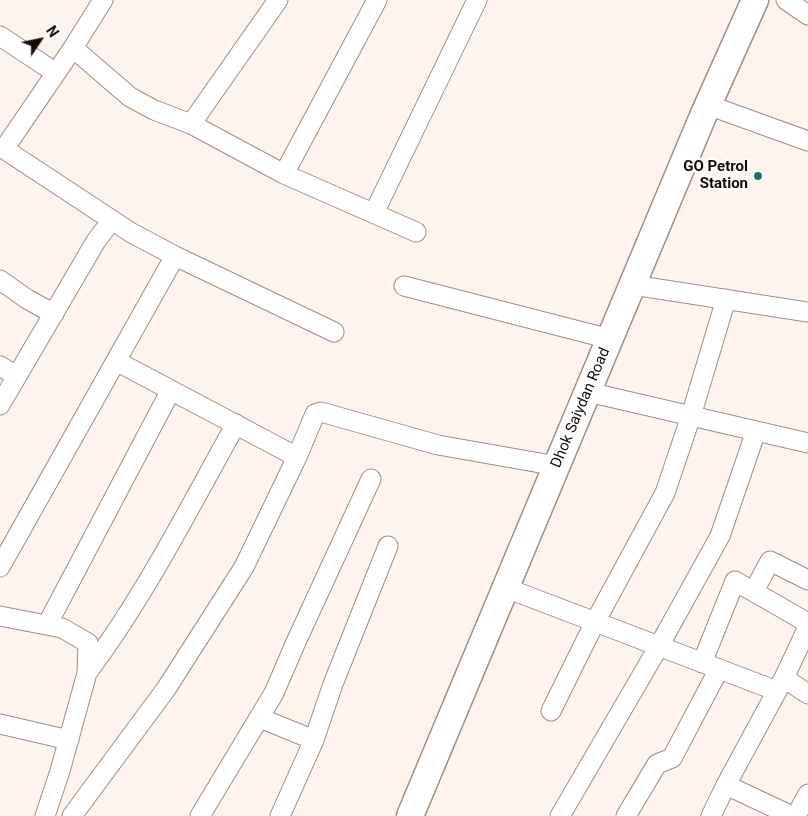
<!DOCTYPE html>
<html>
<head>
<meta charset="utf-8">
<style>
  body { margin:0 }
  #map { position:relative; width:808px; height:816px; overflow:hidden; background:#fef3ed; font-family:Roboto,sans-serif }
  canvas { display:block }
  .north { position:absolute; left:15px; top:15px; width:50px; height:50px; -webkit-text-stroke:4px #fff; paint-order:stroke; rotate:56deg; font-size:14px; font-weight:700; line-height:20px; text-align:center; color:#150c08 }
  .north::after { content:''; display:block; margin:auto; width:18px; height:22px; background:#150c08; clip-path:polygon(50% 0,100% 100%,50% 72%,0 100%) }
</style>
</head>
<body>
<div id="map">
<canvas width="808" height="816"></canvas>
<div class="north">N</div>
</div>
<script>
const context = document.querySelector('canvas').getContext('2d');
context.lineJoin = 'round';
function stroke(path, color, width, dash) {
  context.strokeStyle = color;
  context.lineWidth = width;
  context.lineCap = dash ? 'butt' : 'round';
  context.setLineDash(dash || []);
  context.stroke(path);
}
function write(font, color, halo, rows, align = 'center') {
  context.font = font + ' Roboto,sans-serif';
  context.lineWidth = 5;
  context.setLineDash([]);
  context.textBaseline = 'middle';
  context.strokeStyle = halo;
  context.fillStyle = color;
  for (const [text, x, y, turn = 0] of rows) {
    context.save();
    context.translate(x, y);
    context.rotate((+turn || 0) * Math.PI / 180);
    context.textAlign = isNaN(turn) ? turn : align;
    if (halo) context.strokeText(text, 0, 0);
    context.fillText(text, 0, 0);
    context.restore();
  }
}
const minor = new Path2D(`
  M786,0L808,15
  M0,36L56,73
  M73,48L130,97L154,110L191,124L284,174L416,232
  M708,105L808,141
  M191,124L278,0
  M0,148L4,149L130,232L175,256L334,332
  M4,149L73,48L103,0
  M284,174L377,0
  M374,213L477,0
  M0,280L27,299L54,314
  M633,285L808,312
  M404,286L610,339
  M116,361L297,457
  M0,366L17,376
  M588,392L808,443
  M0,405L96,241L112,220
  M0,567L175,256
  M506,588L777,691
  M754,591L770,561L808,580
  M0,616L62,628L88,643L87,673L60,771L45,816
  M47,625L171,390
  M808,627L784,678L808,694
  M702,663L735,581L808,623
  M87,673C145,596 189,508 236,424
  M784,678L726,785L792,816
  M551,711L595,622L665,493L691,416L726,299
  M260,718L314,740
  M0,724L69,740
  M72,816L166,689L244,567L297,457L315,414L321,412L438,445L557,466
  M200,816L274,693L296,642L371,479
  M280,816L314,740L333,684L388,546
  M560,816L659,646L720,536L756,431
  M626,816L657,764L672,758L719,669
  M711,816L726,785
  M796,816L808,794`);
const secondary = new Path2D(`
  M410,816L703,116L755,0`);
const markers = [
  [758,176,5,"#216c73"]
];
const poiNames = [
  ["GO Petrol",748,167],
  ["Station",748,184]
];
const streetNames = [
  ["Dhok Saiydan Road",581,408,-67]
];
stroke(minor, '#a58c7f', 21);
stroke(secondary, '#a58c7f', 29);
stroke(minor, '#fff', 19);
stroke(secondary, '#fff', 26);
for (const [x, y, r, color] of markers) {
  const dot = new Path2D();
  dot.arc(x, y, r, 0, 2 * Math.PI);
  context.fillStyle = color;
  context.fill(dot);
  stroke(dot, '#fff', 2);
}
write('bold 15px', '#150c08', '#fff', poiNames, 'right');
write('15px', '#150c08', '#fff', streetNames);
</script>
</body>
</html>
